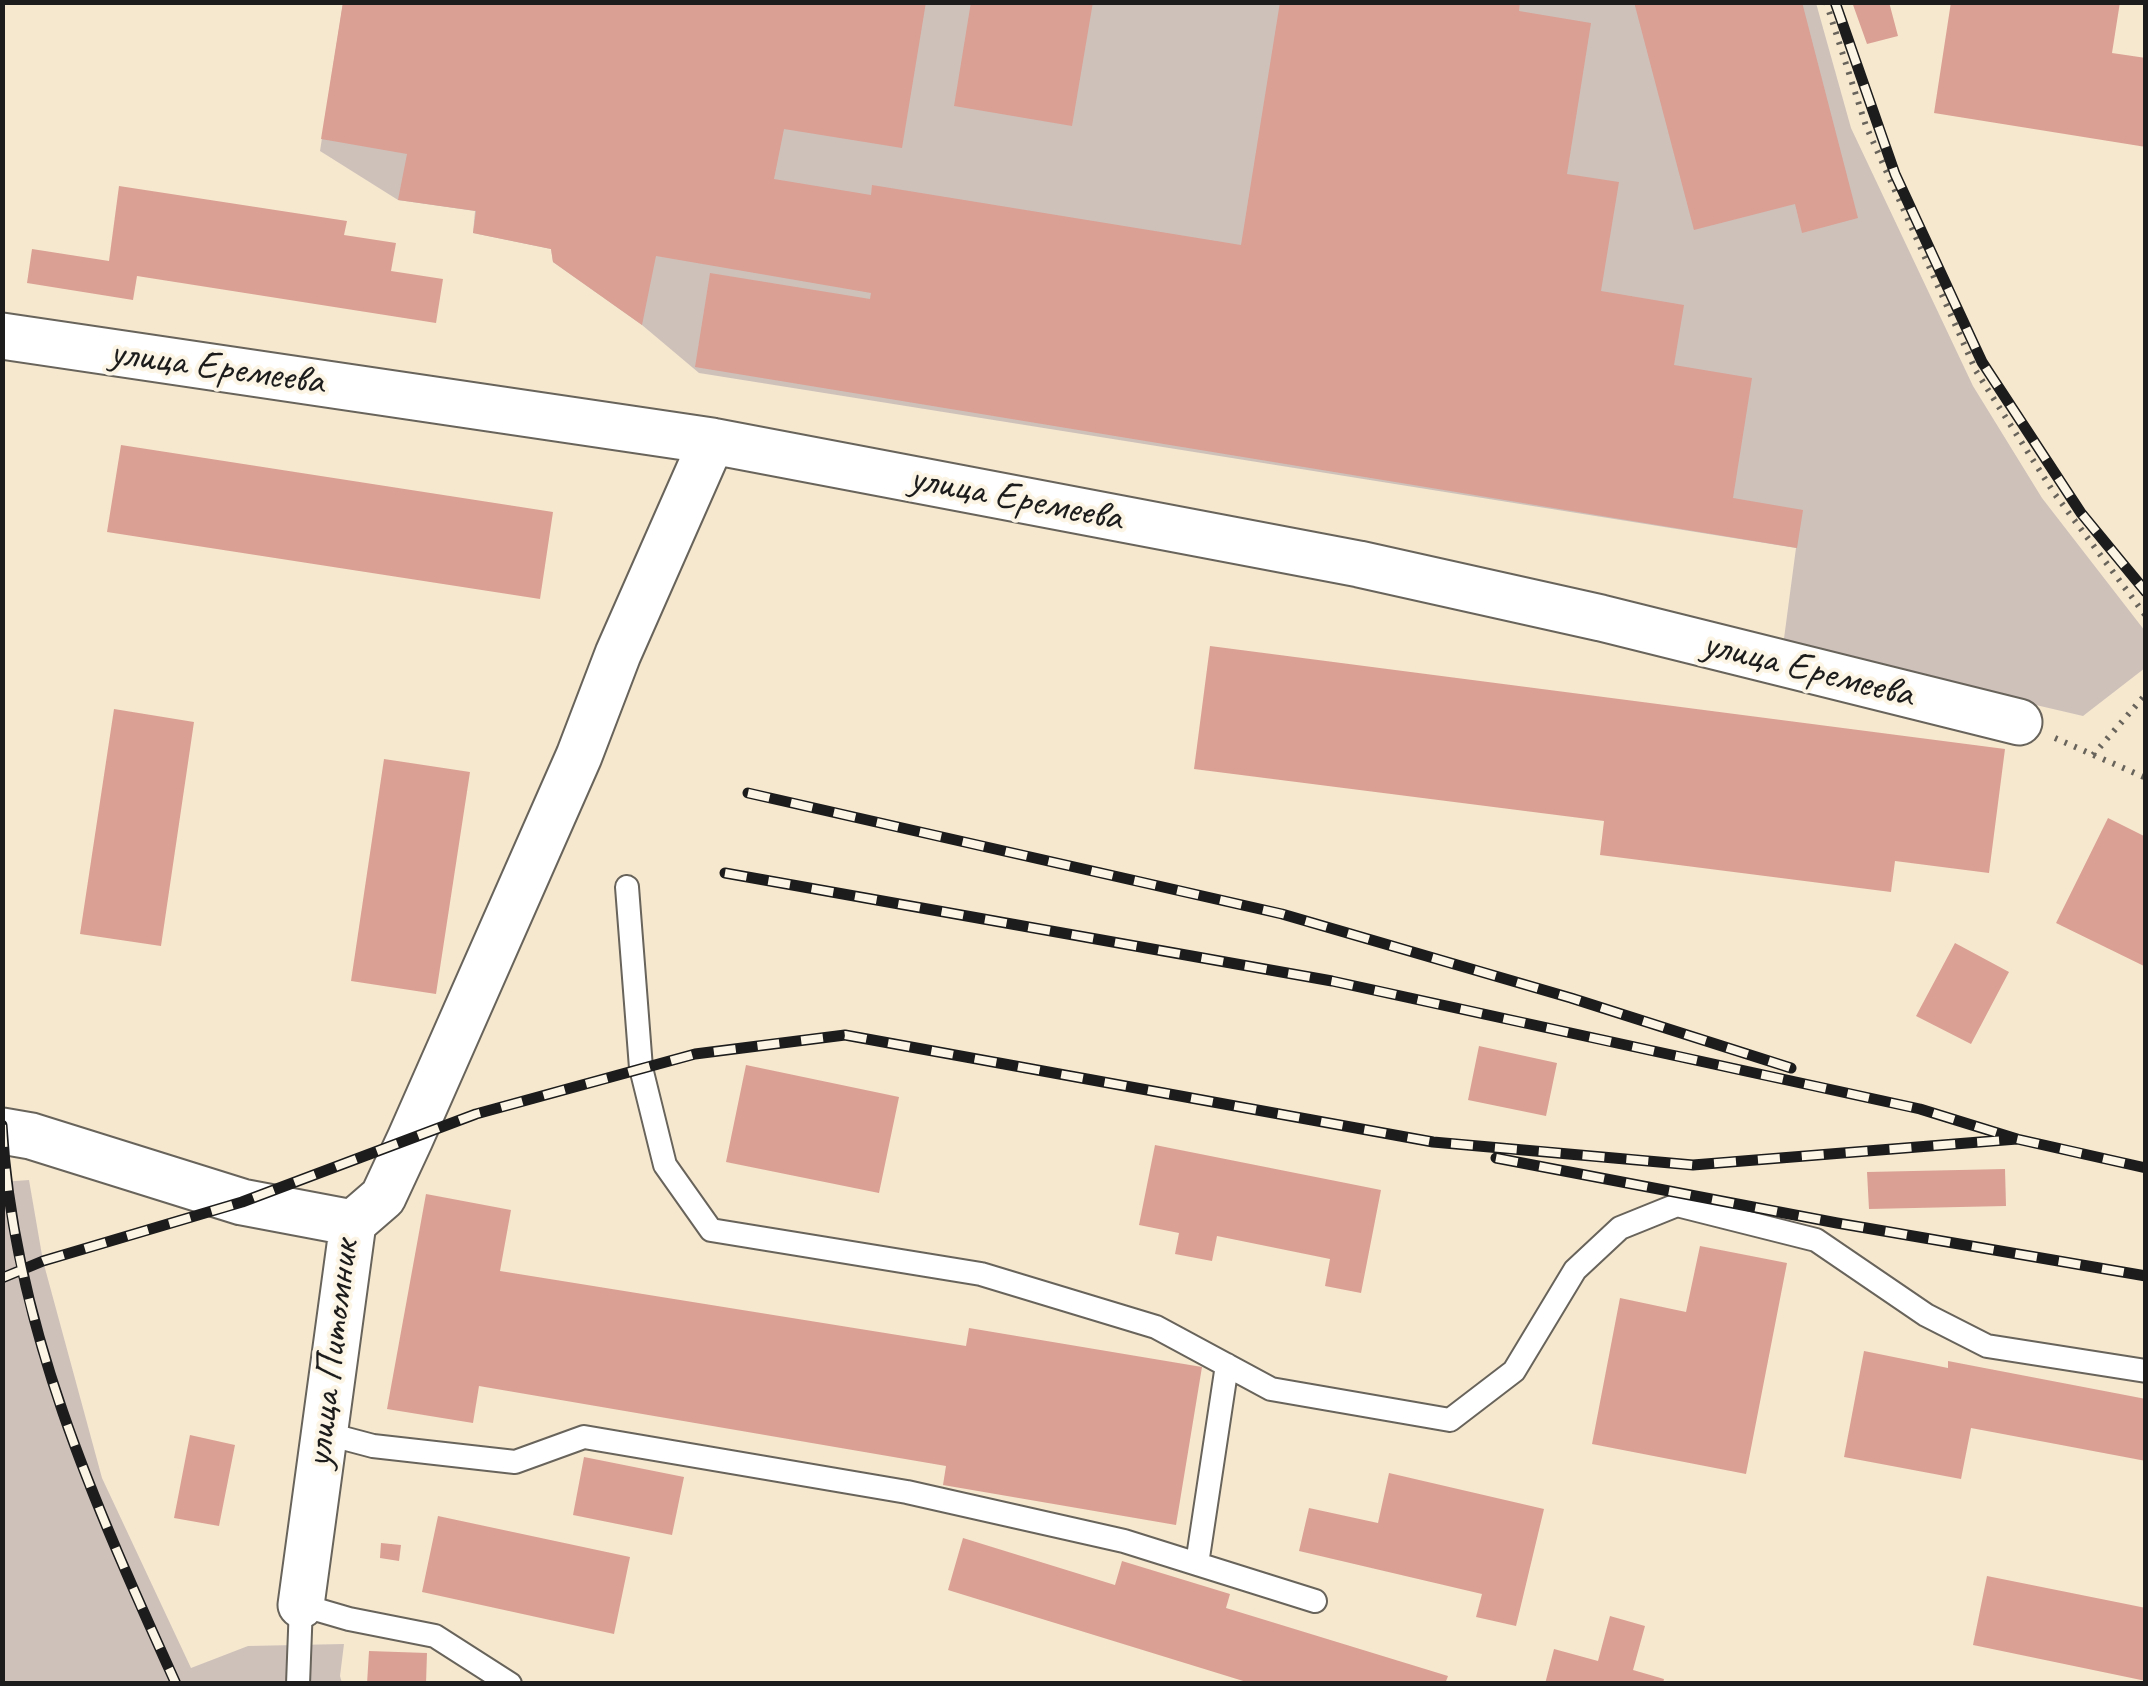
<!DOCTYPE html>
<html>
<head>
<meta charset="utf-8">
<style>
  body { margin:0 }
  #map { position:relative; width:2148px; height:1686px; overflow:hidden; background:#f6e8cf; font-family:Caveat,sans-serif }
  canvas { display:block }
  .frame { position:absolute; inset:0; border:5px solid #1c1c1c; pointer-events:none }
</style>
</head>
<body>
<div id="map">
<canvas width="2148" height="1686"></canvas>
<div class="frame"></div>
</div>
<script>
const context = document.querySelector('canvas').getContext('2d');
context.lineJoin = 'round';
function fill(path, color) {
  context.fillStyle = color;
  context.fill(path, 'evenodd');
}
function stroke(path, color, width, dash) {
  context.strokeStyle = color;
  context.lineWidth = width;
  context.lineCap = dash ? 'butt' : 'round';
  context.setLineDash(dash || []);
  context.stroke(path);
}
function write(font, color, halo, rows, align = 'center') {
  context.font = font + ' Caveat,sans-serif';
  context.lineWidth = 8;
  context.setLineDash([]);
  context.textBaseline = 'middle';
  context.strokeStyle = halo;
  context.fillStyle = color;
  for (const [text, x, y, turn = 0] of rows) {
    context.save();
    context.translate(x, y);
    context.rotate((+turn || 0) * Math.PI / 180);
    context.textAlign = isNaN(turn) ? turn : align;
    if (halo) context.strokeText(text, 0, 0);
    context.fillText(text, 0, 0);
    context.restore();
  }
}
const industrial = new Path2D(`
  M343,3H1816L1851,128L1973,386L2042,498L2145,631V668L2083,716L1783,646L1796,548L699,373L642,325L553,262L551,249L473,233L475,211L398,200L320,151Z
  M29,1180L43,1261L102,1478L191,1668L248,1646L344,1644L340,1676L342,1683H3L2,1182Z`);
const building = new Path2D(`
  M343,2H926L902,148L784,129L774,179L871,195L872,185L1241,245L1280,2H1520L1519,11L1591,23L1567,174L1619,182L1601,291L1684,305L1674,365L1752,378L1733,498L1803,510L1797,548L695,367L710,273L870,299L871,293L656,256L642,325L553,262L551,249L473,233L476,211L398,200L407,154L321,139Z
  M971,2H1093L1072,126L954,106Z
  M1634,2H1802L1858,218L1802,233L1795,204L1694,230Z
  M1852,2H1889L1898,36L1867,44Z
  M1951,2H2120L2112,53L2146,58V147L1934,113Z
  M119,186L347,221L344,235L396,243L391,271L443,279L436,323L137,276L133,300L27,283L32,249L109,261Z
  M121,445L553,512L540,599L107,532Z
  M1210,646L2005,749L1989,873L1895,861L1891,892L1600,855L1604,821L1194,769Z
  M114,709L194,722L161,946L80,934Z
  M384,759L470,772L436,994L351,981Z
  M2108,818L2146,837V967L2056,923Z
  M1955,943L2009,972L1971,1044L1916,1016Z
  M1479,1046L1557,1063L1546,1116L1468,1100Z
  M746,1065L899,1097L879,1193L726,1162Z
  M1155,1145L1381,1190L1361,1293L1325,1286L1330,1259L1217,1236L1212,1261L1175,1254L1179,1233L1139,1225Z
  M2005,1169L2006,1206L1869,1209L1867,1172Z
  M426,1194L511,1210L500,1271L966,1346L969,1328L1202,1367L1176,1525L943,1485L946,1466L479,1386L473,1423L387,1409Z
  M1700,1246L1787,1263L1746,1474L1592,1444L1620,1298L1686,1312Z
  M1864,1351L1948,1368V1361L2146,1399V1461L1971,1428L1961,1479L1844,1457Z
  M190,1435L235,1445L219,1526L174,1518Z
  M584,1457L684,1477L672,1535L573,1515Z
  M1389,1473L1544,1509L1516,1626L1476,1617L1482,1594L1299,1551L1309,1508L1378,1523Z
  M438,1516L630,1557L614,1634L422,1592Z
  M963,1538L1115,1585L1122,1561L1230,1594L1226,1608L1448,1676L1445,1684H1253L948,1590Z
  M381,1543L401,1545L399,1561L380,1558Z
  M1987,1576L2146,1608V1681L1973,1645Z
  M1610,1616L1645,1626L1633,1670L1664,1679L1663,1684H1545L1554,1649L1598,1661Z
  M369,1651L427,1653L426,1684H367Z`);
const path = new Path2D(`
  M1826,2L1866,126L1976,371L2054,493L2146,616
  M2055,738L2146,778
  M2093,755L2146,694`);
const lane = new Path2D(`
  M627,887L641,1068L665,1165L711,1230L981,1274L1156,1327L1271,1389L1450,1420L1514,1371L1575,1270L1620,1228L1677,1205L1816,1240L1926,1315L1987,1346L2146,1371
  M324,1433L373,1446L515,1462L584,1437L907,1492L1124,1541L1315,1601
  M1197,1564L1227,1365
  M298,1684L301,1605L349,1619L435,1636L510,1684`);
const street = new Path2D(`
  M2,336L712,441L1359,564L1601,618L2019,722
  M2,1131L31,1136L242,1202L353,1223L301,1605
  M353,1223L383,1197L410,1139L579,756L618,654L712,441`);
const rail = new Path2D(`
  M1835,2L1895,174L1982,362L2081,513L2146,592
  M748,793L1282,914L1571,998L1791,1068
  M725,873L1332,981L1920,1109L2017,1139L2146,1168
  M2,1125C13,1324 95,1505 176,1684
  M1496,1158L1837,1223L2146,1276
  M2,1278L43,1261L242,1202L476,1114L695,1054L845,1035L1433,1142L1693,1165L2017,1139`);
const streetNames = [
  ["улица Еремеева",217,368,8],
  ["улица Еремеева",1016,499,11],
  ["улица Еремеева",1808,670,14],
  ["улица Питомник",333,1354,-83]
];
fill(industrial, '#cec1ba');
fill(building, '#daa094');
stroke(lane, '#68635b', 26);
stroke(street, '#68635b', 49);
stroke(path, '#68635b', 6, [2.5, 8]);
stroke(lane, '#fff', 22);
stroke(street, '#fff', 45);
stroke(rail, '#1c1c1c', 11);
stroke(rail, '#fcf5e5', 8, [22]);
write('40px', '#1c1c1c', '#fcf5e5', streetNames);
</script>
</body>
</html>
